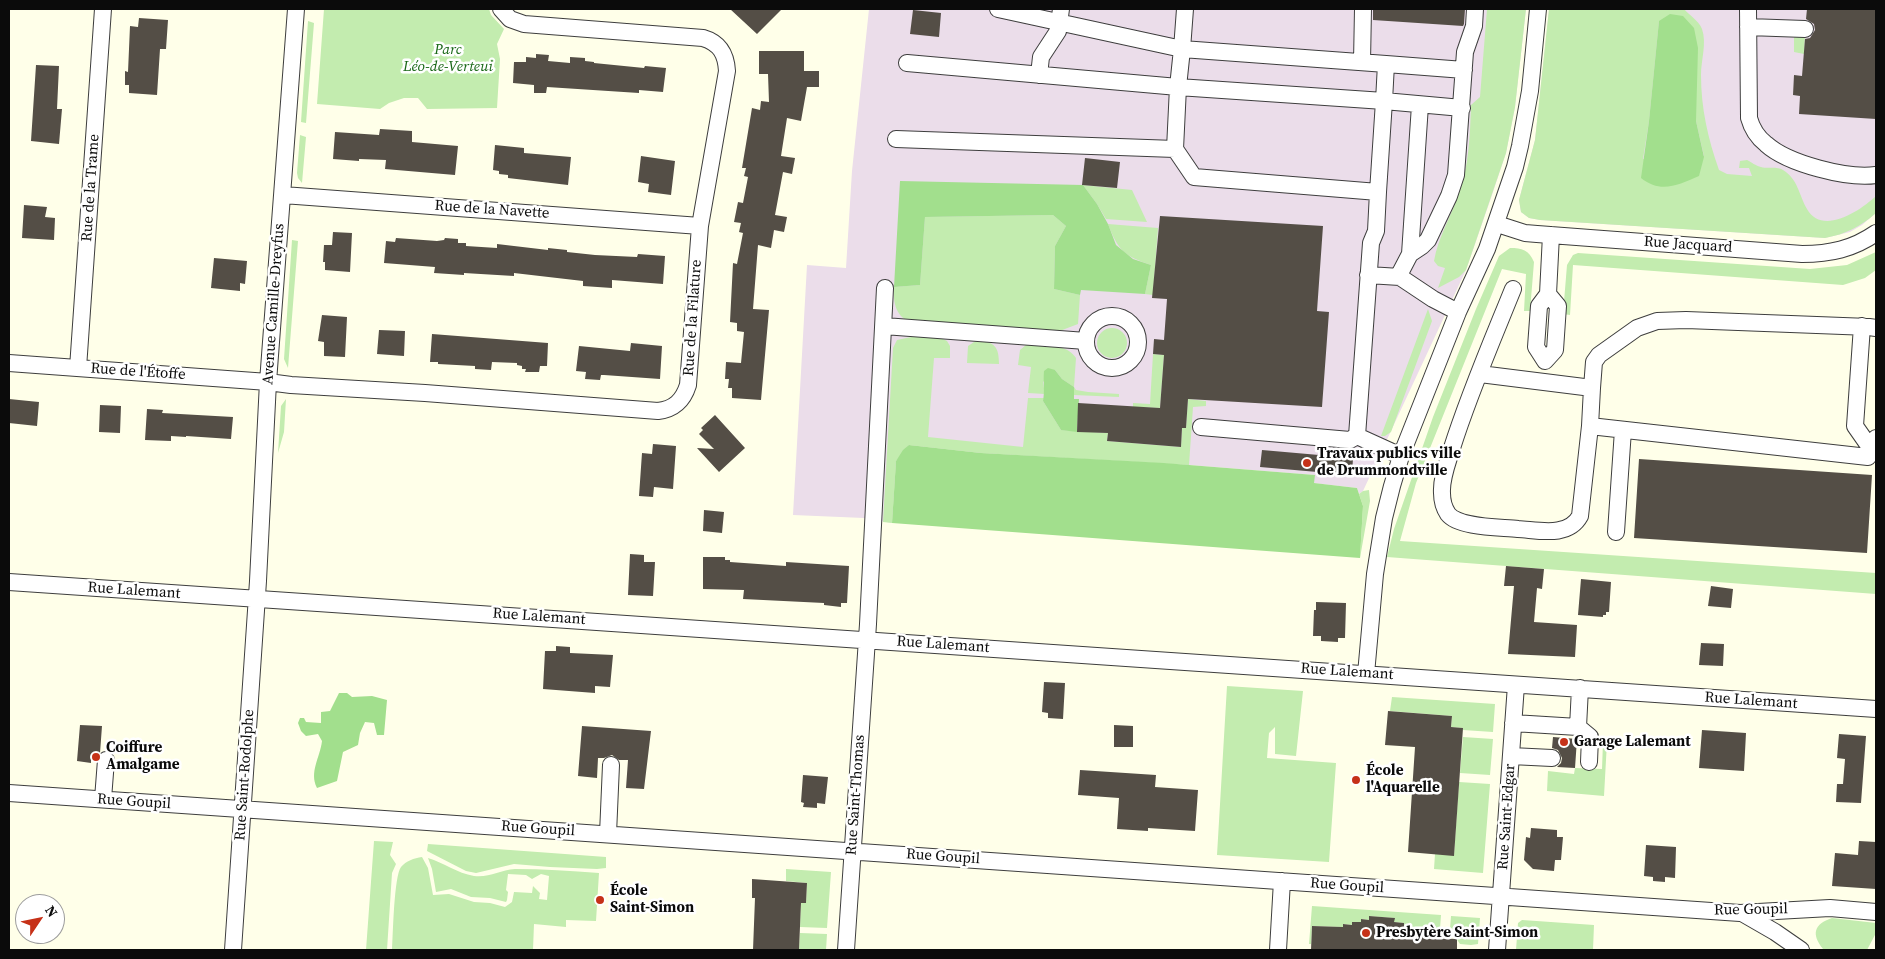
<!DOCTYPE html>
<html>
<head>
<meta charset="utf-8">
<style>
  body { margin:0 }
  #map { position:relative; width:1885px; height:959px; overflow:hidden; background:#ffffe9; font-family:"Source Serif 4",serif }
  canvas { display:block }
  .frame { position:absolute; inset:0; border:10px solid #0b0b0b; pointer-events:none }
  .north { position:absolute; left:15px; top:894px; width:50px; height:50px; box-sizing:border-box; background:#fff; border:1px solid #9d9d9d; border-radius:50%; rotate:56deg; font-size:14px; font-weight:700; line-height:20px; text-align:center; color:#0b0b0b }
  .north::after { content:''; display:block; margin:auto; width:18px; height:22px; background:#c63118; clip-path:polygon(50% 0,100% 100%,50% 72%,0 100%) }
</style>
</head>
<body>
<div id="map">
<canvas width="1885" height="959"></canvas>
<div class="frame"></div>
<div class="north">N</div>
</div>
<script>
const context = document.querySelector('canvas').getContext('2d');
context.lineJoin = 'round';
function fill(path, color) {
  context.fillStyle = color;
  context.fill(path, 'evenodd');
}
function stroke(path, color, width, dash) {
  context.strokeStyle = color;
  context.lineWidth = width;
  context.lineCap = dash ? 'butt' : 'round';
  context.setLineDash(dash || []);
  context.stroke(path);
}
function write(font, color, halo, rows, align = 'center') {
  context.font = font + ' "Source Serif 4",serif';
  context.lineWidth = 5;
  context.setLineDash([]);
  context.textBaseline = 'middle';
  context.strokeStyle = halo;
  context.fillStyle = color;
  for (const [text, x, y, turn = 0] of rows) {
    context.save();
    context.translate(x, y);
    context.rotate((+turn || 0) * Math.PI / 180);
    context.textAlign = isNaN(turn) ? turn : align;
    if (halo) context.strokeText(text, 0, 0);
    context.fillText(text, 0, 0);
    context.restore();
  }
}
const industrial = new Path2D(`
  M869,9H1526L1515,107L1506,153L1491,198L1466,270L1363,491L1359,494L1357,488L1313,483L1314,475L1164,463L981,453L910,445L896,461L892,523L864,518L793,515L807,265L846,268L852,171Z
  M1549,9H1876V213L1862,225L1850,232L1825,238L1540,220L1529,218L1521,212L1519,200L1535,140Z`);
const green = new Path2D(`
  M324,9H489L491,15L504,29L497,44L500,59L497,108L427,109L418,98H404L389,103L380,109L317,104Z
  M1487,9H1526L1515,107L1506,153L1466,270L1459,277L1438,288L1445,268L1438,266L1434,261C1438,238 1450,218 1458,196C1469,167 1470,136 1471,105L1480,97Z
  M1549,9H1684C1689,15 1699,21 1702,29C1707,43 1701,60 1701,75C1701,108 1708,139 1719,170L1727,174L1752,176L1749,168H1739L1740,161L1747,160C1751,162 1756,166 1761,167C1768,169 1777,166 1783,170C1798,179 1799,195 1807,209C1822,236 1860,211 1876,196V213C1860,227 1846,234 1825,238L1540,220L1529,218L1521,212L1519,200L1535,140ZM1659,21L1696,97V121L1704,156L1643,159L1649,121Z
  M308,21L314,23L306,123L301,122Z
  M1794,34L1805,35L1804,54L1794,52Z
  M300,135L306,137L302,183L298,178L297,173Z
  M1083,185L1132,190L1147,222L1106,219L1097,204Z
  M1053,215L1066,226L1055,246L1054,289L1080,295L1078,324L1057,332L908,321C895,315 893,300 894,287L920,285L925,217Z
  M1108,224L1158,228L1153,295L1145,294L1151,265C1124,256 1118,250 1108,224Z
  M292,240L298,241L288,368L284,359Z
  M1510,248C1522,248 1529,250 1534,262L1530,311H1524L1526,274L1502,269L1416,483L1400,541L1876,573V594L1387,557L1394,529L1433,417L1476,309L1499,256Z
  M1876,252V270L1865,278L1843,285L1573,265L1570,315L1563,314L1567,265L1573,255L1578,253L1810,269L1847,265Z
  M1428,309L1432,321L1391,432L1385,436H1381Z
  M1097 343a15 15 0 1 1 30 0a15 15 0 1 1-30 0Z
  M916,336L943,339L947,341L950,346V358H934L928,437L1023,447L1028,398H1044L1043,401L1061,430L1108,433L1107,441L1181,447L1182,428H1186L1188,399L1206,401V406L1193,407L1189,465L981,453L909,445L896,461L892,523L883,522L893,348L897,340Z
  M977,340C995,342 999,347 999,364L967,363L968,346Z
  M1026,345C1042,345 1067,343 1076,358L1074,387L1076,390L1088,392L1119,394V397L1074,395V387L1062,379L1055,370L1043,382L1045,394L1028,393L1031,367L1018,365L1020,350Z
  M1153,354L1164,355L1160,408L1133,407V403L1150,404Z
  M286,399L284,432L278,453L281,406Z
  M1369,490L1370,501L1360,558L1363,506L1359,494L1363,491Z
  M1227,686L1303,691L1296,756L1275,754V727L1269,733L1267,758L1336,763L1329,862L1217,855Z
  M1392,697L1495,704L1493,732L1463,730V728L1451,727L1452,716L1390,711Z
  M1463,737L1493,739L1490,775L1460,773Z
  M1603,742H1607L1604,796L1547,791L1548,771L1574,774L1575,768L1602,769Z
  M1459,782L1490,784L1483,873L1434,869L1435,854L1454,855Z
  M374,841L393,842L390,855L396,864L392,873L387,950H366Z
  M428,844L606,857V868L597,869L550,867L514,864L476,873L466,871L427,851Z
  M422,857L428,868L433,895L449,894L474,902L490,903L505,907L512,902L514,892L532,893L533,886L540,893L539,899L547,900L549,876L541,874L532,879L526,875L508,874L506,890L508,892L507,900L506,902L490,898L471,897L451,889L436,892L432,869L428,858C444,863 457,873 474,876C489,878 500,870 515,869C543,869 571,871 599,873L596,921L566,920V927L534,924L533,950H392C393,935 394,876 401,867C406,861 414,858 422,857Z
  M786,869L831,872L827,928L800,927L801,903H806L807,883L786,881Z
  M1312,906L1441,915L1439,943L1437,938H1429V935L1421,934V931H1412V927L1404,926V923L1394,922V918L1369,916V920L1361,919V922H1352V925L1343,924V927L1312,926L1311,944H1309Z
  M1451,916L1480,918L1478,944L1471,945L1460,944L1450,929Z
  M1832,918L1876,923V933L1867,950L1823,949C1811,934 1814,924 1832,918Z
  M1522,920L1594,925L1593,950H1516L1518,923Z
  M800,933L827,934L826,950H799Z`);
const forest = new Path2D(`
  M1670,14L1683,16L1694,28L1698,48L1696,121L1704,157L1699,176C1678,185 1661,194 1641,178L1649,121L1659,21Z
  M900,181L1083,185L1097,204L1108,224L1116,245L1133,259L1151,265L1145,294L1081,290L1080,295L1054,289L1055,246L1066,226L1053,215L925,217L920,285L894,287Z
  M1048,368L1055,370L1062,379L1074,387V399H1079L1077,432L1061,430L1043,401C1045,391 1043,382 1044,371Z
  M909,445L981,453L1164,463L1315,475L1314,483L1357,488L1363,506L1360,558L892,523L896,461L903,450Z
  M339,693H347L352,697L372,696L387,700L384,735H377L374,723L365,722L360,733L358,745L343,752L337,781L317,788C309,772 320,758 322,741L318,734L306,736L301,731L298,723L300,718H304L306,722L321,723V712L330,711Z`);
const building = new Path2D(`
  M730,9H782L757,34Z
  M1373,9H1465L1464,24L1463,26L1373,20Z
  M1807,9H1876V119L1799,114L1800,96L1793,95L1794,75L1802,76L1805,39L1810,38L1815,30L1814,24L1806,19Z
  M913,10L941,13L939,37L910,34Z
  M139,18L168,20L166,49H160L157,95L129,93V85H125V71L128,72L130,26L138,27Z
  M759,51H804V71H819V87H807L801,121L787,118L781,156L795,158L792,174L783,172L775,215L787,217L784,232L774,230L771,248L758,245L753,309L769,310L761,400L732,398V388H728L729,379H725L726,362L741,363L744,332L737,331V323L730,322L733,263L737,264L743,233L739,232L741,223L734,222L738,202L743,203L748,177L744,176L746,168H742L752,108L760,110L761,101L769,102L768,74H759Z
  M536,54L549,55L548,61L570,63V57L585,58V61L594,62V63L644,68L645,66L666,68L663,92L639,90V93L547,87L546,93H534V85L513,83L514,62H526V57L536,58Z
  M36,65L59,66L57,109H62L59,144L31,141Z
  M380,129L412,131V142L458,146L455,175L385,169L386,160L359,159V161L333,159L335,132L379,135Z
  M495,145L524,148V153L571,157L568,185L508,178V175L499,174V171L493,170Z
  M641,156L675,161L671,195L648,192L649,184L638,182Z
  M1085,158L1120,162L1117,188L1082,185Z
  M24,205L47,207L45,217L55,218L54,240L22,238Z
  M1160,216L1323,226L1317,311L1329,312L1322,407L1188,399L1186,428H1182L1181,447L1107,441L1108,433L1077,432L1078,403L1160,408L1164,355L1153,354L1154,339L1164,340L1167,299L1152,298Z
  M333,232L352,233L350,272L325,270V262H323L324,245H332Z
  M396,238L437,241L444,240L445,238L458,239V243H466V246L497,248V244L548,250V248L567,250V252L595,255L637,257L638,254L665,256L663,284L612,280V288L583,286V281L514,273V276L464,273V275L434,273L435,267L384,263L386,241L395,242Z
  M214,258L247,261L245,284L240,283V291L211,288Z
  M322,315L347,317L345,357L324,356V342L318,341Z
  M379,330L405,331L404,356L377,354Z
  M432,334L548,343L547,366H540L539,372H525L526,369H522V366L517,365V363L492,362L491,370L475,369V366L438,364V362H430Z
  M631,343L662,346L660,379L604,375H601L600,380L585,379L586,372L576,371L579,346L630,351Z
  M9,399L39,402L37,426L9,423Z
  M100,405L121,406L120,433L99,432Z
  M147,409L163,410L162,413L233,417L231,439L186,436V437L171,436V441L145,440Z
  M715,415L745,448L719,472L697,448L714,449L699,434L703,430L701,428Z
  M653,444L676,446L673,489L654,487L653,497L639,496L642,453L652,454Z
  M1262,450L1353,458L1352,475L1260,467Z
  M1639,459L1872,475L1867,553L1634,538Z
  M704,510L724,512L722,533L703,531Z
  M630,554L644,555V562H655L653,596L628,595Z
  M703,557H725V560H730V562L786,566V562L849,566L847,603H841V607L824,605V603L743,599L744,590L703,589Z
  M1506,566L1544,569L1542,589L1537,588L1534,622L1577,625L1575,657L1508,654L1514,586H1504Z
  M1581,579L1611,582L1609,612H1606V615H1603V617L1578,615Z
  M1711,586L1733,589L1731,608L1708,606Z
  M1316,602L1346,603L1345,638H1338V642L1321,641V636H1313L1314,610H1316Z
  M1701,643L1724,644L1723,666L1699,665Z
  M556,646L570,647V653L613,655L610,687L595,686V693L543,689L545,651H556Z
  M1044,682L1065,683L1063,719L1048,718V713L1042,712Z
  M1388,711L1452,716L1451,727L1463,728L1454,856L1408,852L1415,747L1385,745Z
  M80,725L102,726L100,753L96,760L91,759V763L77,761Z
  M1114,725L1133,726V747H1114Z
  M582,726L651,731L644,789L626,788L628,760H619L612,755L604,758H598L597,778L578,776Z
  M1702,730L1746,733L1744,771L1699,768Z
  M1839,734L1866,736L1861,803L1836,802L1837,784H1843L1845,759L1837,758Z
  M1553,737L1577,739L1575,768L1557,767L1561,763L1562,758L1558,750L1552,748Z
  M1080,770L1156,775L1155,787L1198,790L1195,831L1148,828V831L1117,829L1119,798L1078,795Z
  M803,775L828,777L825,804L817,803V808L803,807L804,803L801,802Z
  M1531,828L1557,830V837H1563L1561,860H1555L1554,871L1533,869L1524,860L1526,837L1530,838Z
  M1859,841L1876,842V889L1832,886L1835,853L1858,855Z
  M1646,845L1676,847L1675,878L1665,877V882L1653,881V877L1644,876Z
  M752,879L807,883L806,903H801L799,950H753L755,898H752Z
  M1369,916L1395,918L1394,922L1404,923V926L1412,927V931H1421V934L1429,935V938L1457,939V950H1311L1312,926L1343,927V924L1352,925V922H1361V919L1369,920Z`);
const minor = new Path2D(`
  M998,9L1182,49L1178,87L1384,101L1378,192L1194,177L1175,149
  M1185,9L1182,49L1386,64L1384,101L1462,108
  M1748,9L1749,118C1752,129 1757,137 1766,144C1788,164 1848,179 1876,175
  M1748,27L1805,29
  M1362,62L1363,9
  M1386,64L1464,70
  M1039,75L1041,57L1058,31L1061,9
  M896,139L1175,149L1178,87L907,63
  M283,195L700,226
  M1497,224L1525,233L1537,234L1802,254C1830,254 1853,249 1876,233
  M1410,254L1422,246L1428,240L1449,196L1456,175L1465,52L1474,26L1475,9
  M1368,275L1400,277L1433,299L1458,312
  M1398,277L1410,254L1420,105
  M1513,289C1492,341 1469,394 1452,448C1448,462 1441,478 1442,493C1442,500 1444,508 1448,514C1459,528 1501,527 1518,529C1538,530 1568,538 1580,516L1590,426
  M1548,294L1558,306L1555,350L1545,361L1536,347L1539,306L1548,294L1551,235
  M1086 342a26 26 0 1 1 52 0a26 26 0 1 1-52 0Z
  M884,326L1086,341
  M1862,326L1855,426L1869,446L1876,438
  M9,363L268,382L291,385L425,393L658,411C674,409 683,401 688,385L700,226L727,71C726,54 720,43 703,38L524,24L510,19L501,9
  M78,368L103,9
  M1480,374L1592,388L1594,362L1599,355L1637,328L1657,321L1686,320L1869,327L1876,328
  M1592,388L1590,426L1868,457L1869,446
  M1201,427L1350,440L1357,436L1371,243L1376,231L1378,192
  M1357,436L1401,456
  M1616,532L1623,430
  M9,582L1876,709
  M1366,674L1375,574L1384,518L1392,486L1401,456L1458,312L1487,249L1515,167L1520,146L1530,91L1538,9
  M1513,723L1578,727L1580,688
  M1578,727L1590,737L1589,762
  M1511,756L1552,758
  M9,793L1740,913L1830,908L1876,912
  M103,799L106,760
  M608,834L611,765
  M1742,913L1775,932L1801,950
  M233,950L258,581L268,382L296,9
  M846,950L868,624L885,288
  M1278,950L1282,881
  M1497,950L1516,685`);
const markers = [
  [1307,463,5,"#c63118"],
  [1564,742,5,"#c63118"],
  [96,757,5,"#c63118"],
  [1356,780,5,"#c63118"],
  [600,900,5,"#c63118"],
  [1366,933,5,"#c63118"]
];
const parkNames = [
  ["Parc",448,50],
  ["Léo-de-Verteui",448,67]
];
const streetNames = [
  ["Rue de la Trame",91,188,-86],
  ["Rue de la Navette",492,210,4],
  ["Rue Jacquard",1688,245,4],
  ["Avenue Camille-Dreyfus",274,304,-86],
  ["Rue de la Filature",693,318,-86],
  ["Rue de l'Étoffe",138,372,4],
  ["Rue Lalemant",134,591,4],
  ["Rue Lalemant",539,617,4],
  ["Rue Lalemant",943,645,4],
  ["Rue Lalemant",1347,672,4],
  ["Rue Lalemant",1751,701,4],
  ["Rue Saint-Rodolphe",245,775,-86],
  ["Rue Saint-Thomas",856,795,-86],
  ["Rue Goupil",134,802,4],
  ["Rue Saint-Edgar",1507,817,-86],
  ["Rue Goupil",538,829,4],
  ["Rue Goupil",943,857,4],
  ["Rue Goupil",1347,886,4],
  ["Rue Goupil",1751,910,-1]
];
const poiNames = [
  ["Travaux publics ville",1317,454],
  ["de Drummondville",1317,471],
  ["Garage Lalemant",1574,742],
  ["Coiffure",106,748],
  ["Amalgame",106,765],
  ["École",1366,771],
  ["l'Aquarelle",1366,788],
  ["École",610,891],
  ["Saint-Simon",610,908],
  ["Presbytère Saint-Simon",1376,933]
];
fill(industrial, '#ebddea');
fill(green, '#c3ecaf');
fill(forest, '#a2df8d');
fill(building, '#544e46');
stroke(minor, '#3e3e3e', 18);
stroke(minor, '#fff', 16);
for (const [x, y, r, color] of markers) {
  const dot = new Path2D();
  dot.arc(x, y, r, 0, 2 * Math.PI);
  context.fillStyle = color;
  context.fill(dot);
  stroke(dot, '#fff', 2);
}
write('italic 15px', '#186716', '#fff', parkNames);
write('15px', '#0b0b0b', '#fff', streetNames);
write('bold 15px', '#0b0b0b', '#fff', poiNames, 'left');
</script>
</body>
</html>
